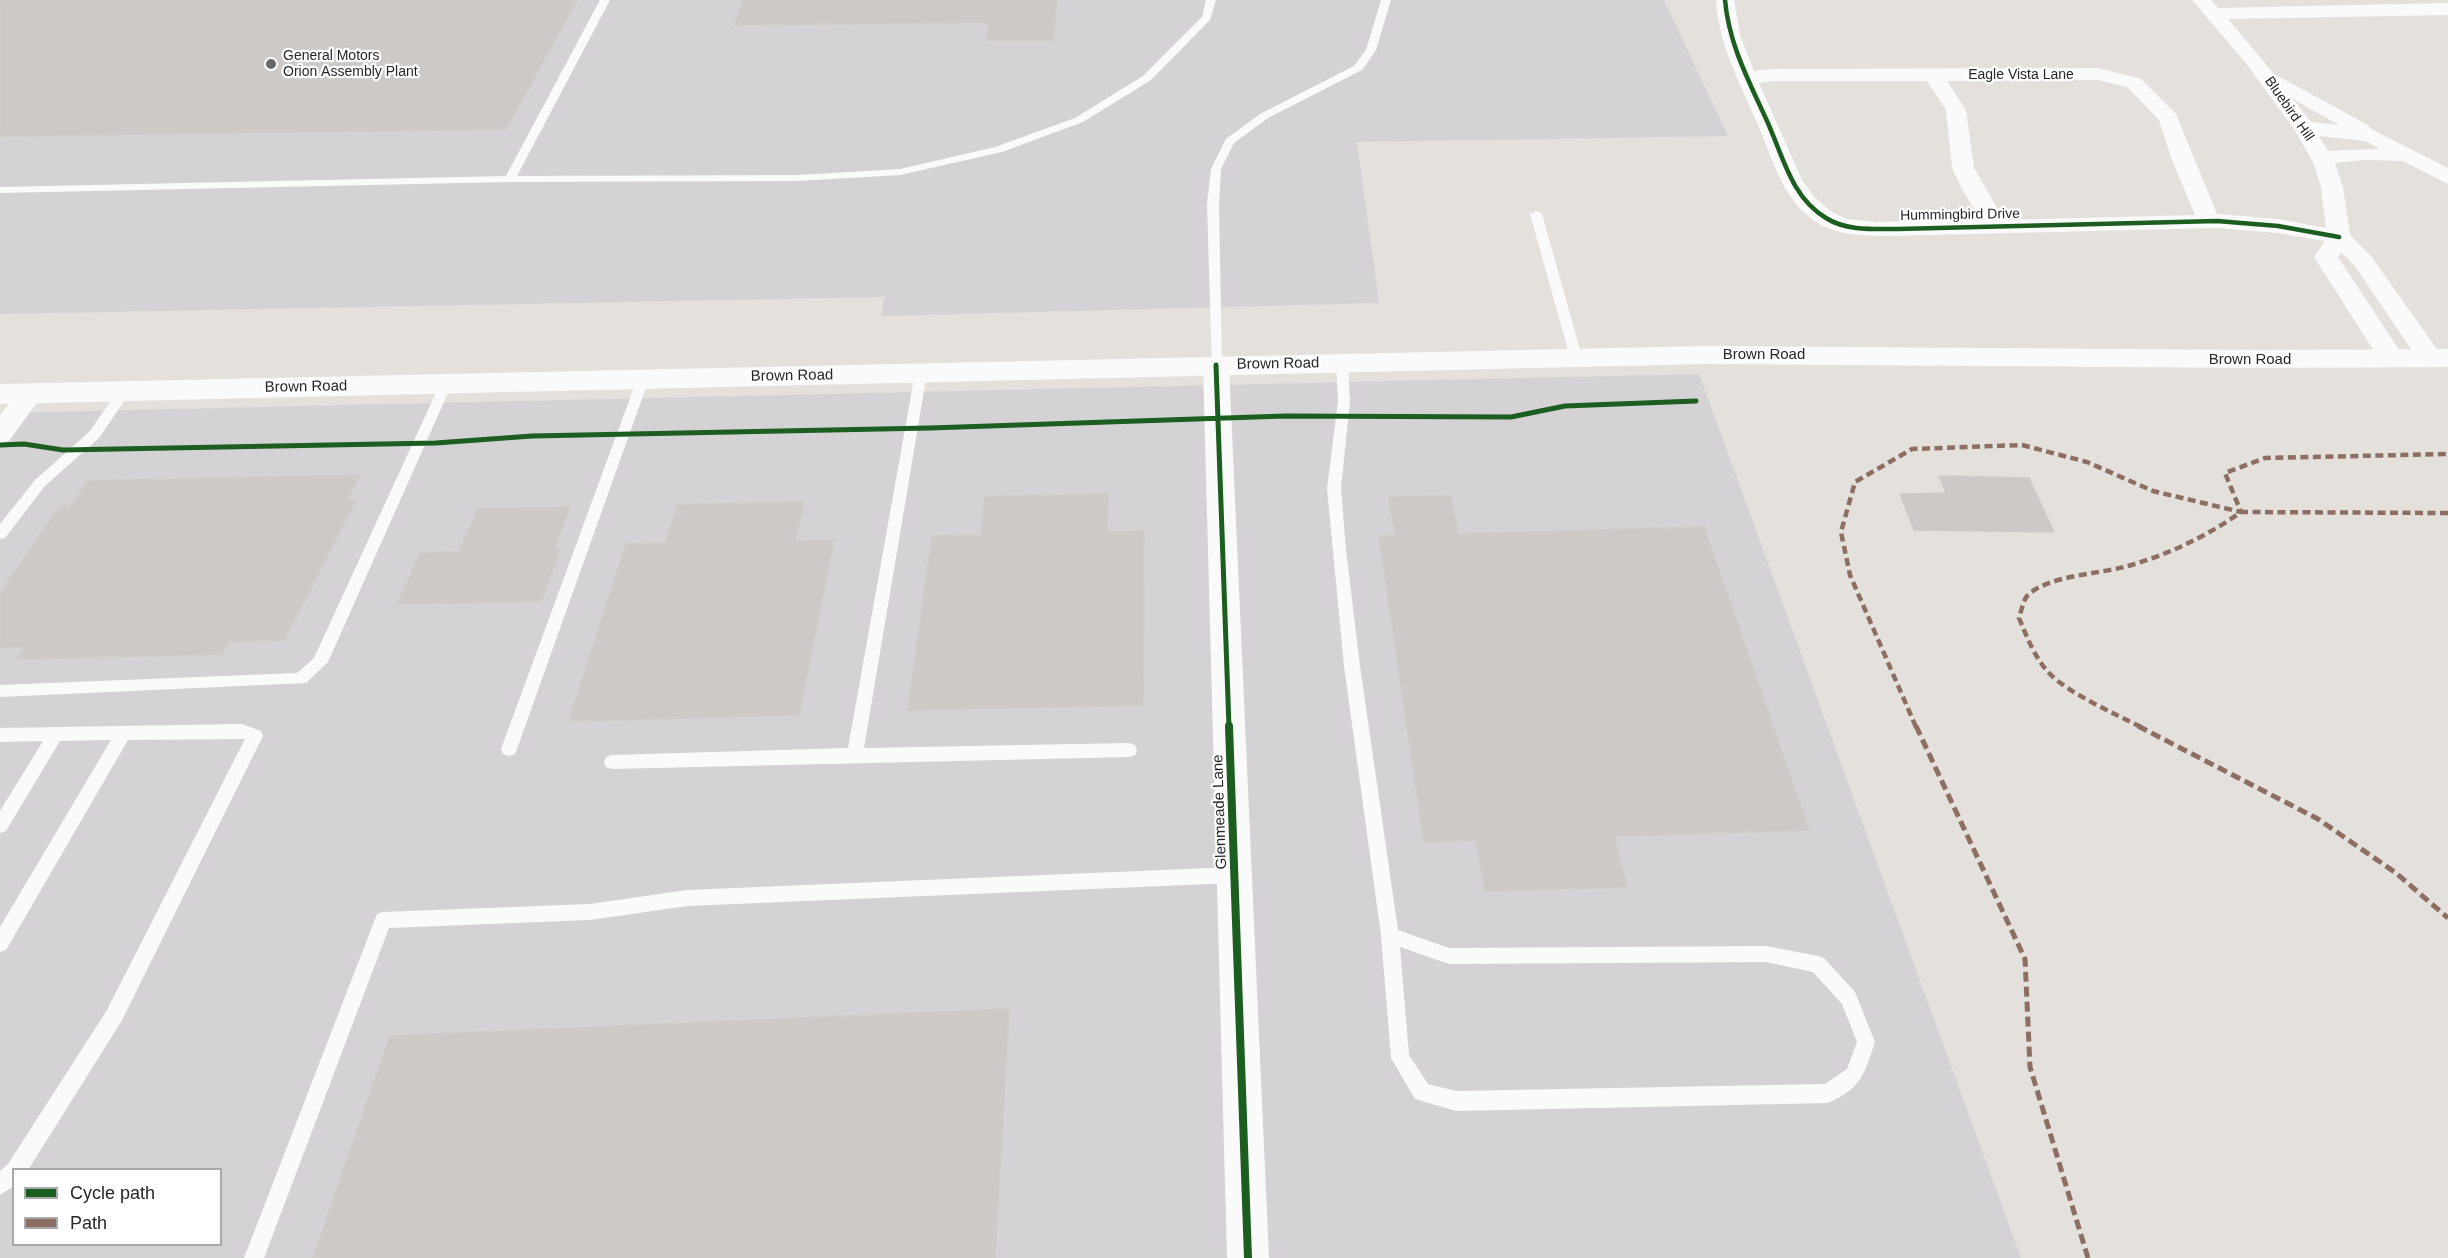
<!DOCTYPE html>
<html>
<head>
<meta charset="utf-8">
<style>
  body { margin:0 }
  #map { position:relative; width:2448px; height:1258px; overflow:hidden; background:#e4e0dc; font-family:Helvetica,sans-serif }
  canvas { display:block }
  .legend { position:absolute; left:12px; top:1168px; width:210px; height:78px; box-sizing:border-box; background:#fff; border:2px solid #a9a9a9; margin:0; padding:8px 10px; list-style:none; font-size:18px; color:#272727 }
  .legend li { display:flex; align-items:center; gap:12px; height:30px }
  .legend b { width:30px; border:2px solid #a9a9a9 }
</style>
</head>
<body>
<div id="map">
<canvas width="2448" height="1258"></canvas>
<ul class="legend">
<li><b style="height:8px;background:#1b5e20"></b>Cycle path</li>
<li><b style="height:8px;background:#8d6e63"></b>Path</li>
</ul>
</div>
<script>
const context = document.querySelector('canvas').getContext('2d');
context.lineJoin = 'round';
function fill(path, color) {
  context.fillStyle = color;
  context.fill(path, 'evenodd');
}
function stroke(path, color, width, dash) {
  context.strokeStyle = color;
  context.lineWidth = width;
  context.lineCap = dash ? 'butt' : 'round';
  context.setLineDash(dash || []);
  context.stroke(path);
}
function write(font, color, halo, rows, align = 'center') {
  context.font = font + ' Helvetica,sans-serif';
  context.lineWidth = 4.5;
  context.setLineDash([]);
  context.textBaseline = 'middle';
  context.strokeStyle = halo;
  context.fillStyle = color;
  for (const [text, x, y, turn = 0] of rows) {
    context.save();
    context.translate(x, y);
    context.rotate((+turn || 0) * Math.PI / 180);
    context.textAlign = isNaN(turn) ? turn : align;
    if (halo) context.strokeText(text, 0, 0);
    context.fillText(text, 0, 0);
    context.restore();
  }
}
const industrial = new Path2D(`
  M0,0H1664L1728,136L1357,142L1379,303L881,316L885,297L0,314Z
  M1699,374L2021,1258H0V413ZM14,1170H220V1244H14Z`);
const building = new Path2D(`
  M0,0H577L506,129L0,136Z
  M744,0H1057L1053,40H986L989,22L734,25Z
  M360,475L347,500H356L284,640L228,642L222,654L17,659L26,647H0V593L60,506H71L88,481Z
  M1939,476L2029,478L2054,532L1914,530L1900,494L1946,493Z
  M1108,494L1107,532L1144,531L1143,705L908,710L932,536L981,535L985,497Z
  M1451,496L1458,534L1704,527L1809,830L1614,836L1627,887L1485,891L1476,840L1424,842L1379,536L1395,535L1389,497Z
  M804,502L795,541L834,540L799,715L569,721L626,544L666,543L677,505Z
  M570,507L554,550H560L541,601L397,604L420,553L459,552L478,509Z
  M1009,1009L995,1258H313L390,1036Z`);
const lane = new Path2D(`
  M600,0H610L517,176L798,175L900,169L995,147L1075,118L1143,76L1202,17L1206,0H1216L1210,20L1151,80L1083,122L1002,152L900,175L798,181L510,182L0,193V187L506,176Z
  M1381,0H1391L1376,50L1362,70L1268,118L1234,143L1221,169L1219,204L1222,365L1216,369L1212,368L1207,204L1211,169L1226,139L1260,114L1354,66L1366,50Z
  M1536,211L1542,214L1582,357L1580,360L1576,361L1570,357L1530,214Z
  M1342,358L1348,362L1350,401L1341,488L1346,550L1360,666L1398,930L1449,948L1766,946L1818,956L1824,958L1855,992L1875,1042C1864,1074 1862,1088 1828,1103L1456,1111L1415,1099L1391,1058L1381,935L1344,666L1327,488L1338,401L1336,362ZM1400,947L1449,964L1766,962L1813,972L1842,1004L1857,1042L1847,1069L1825,1084L1456,1091L1428,1084L1409,1055Z
  M921,369L927,373L864,748L1129,743L1135,745L1137,750L1135,755L1129,757L612,769L606,767L604,762L606,757L612,755L848,748L915,373Z
  M643,375L649,379L517,749L515,754L509,756L503,754L501,749L637,379Z
  M446,380L452,384L328,662L306,683L0,697V685L297,673L314,658L440,384Z
  M125,387L131,391L99,438L45,486L5,538L0,539V524L35,480L89,432L120,388Z
  M242,724L261,731L263,736L121,1022L28,1170H14V1186L0,1195V1171L8,1164L107,1010L245,739L128,740L6,950L0,952V927L111,740L60,741L6,831L0,833V811L43,741L0,742V728Z
  M1234,867L1240,870L1243,875L1240,880L1234,883L687,906L590,920L389,928L264,1258H244L377,914L383,912L590,904L687,890Z`);
const street = new Path2D(`
  M1716,0H1734L1740,35L1754,71L1773,69L2098,68L2141,79L2176,114L2217,214L2278,219L2326,228L2321,187L2314,164L2294,129L2245,62L2192,0H2211L2218,8L2448,3V15L2228,19L2274,74L2368,125L2371,129L2448,168V184L2403,161L2363,160L2335,163L2343,187L2350,235L2371,256L2443,358L2439,364L2430,366L2421,364L2355,266L2341,252L2338,257L2405,359L2401,365L2392,367L2383,365L2314,257L2325,241L2278,233L2217,228L1887,236C1863,236 1836,235 1816,222C1782,199 1773,160 1758,125C1740,83 1719,46 1716,0ZM2098,80L2127,87L2159,120L2171,157L2195,215L2004,220L1974,168L1966,110L1947,81ZM1773,81H1927L1946,110L1952,168L1963,191L1981,220L1875,222L1847,219L1833,213L1815,198L1802,180L1759,83ZM2293,99L2339,125L2311,122ZM2319,136L2366,141L2380,149L2328,151Z
  M1216,357L1225,359L1229,365L1269,1258H1227L1203,365L1207,359Z
  M31,384L40,387L44,393L9,441L0,443V415L22,387Z`);
const secondary = new Path2D(`
  M1705,346L2262,350L2448,349V367L2262,368L1705,364L0,404V384Z`);
const quietFar1 = new Path2D(`
  M1916,727L1850,575L1841,532L1855,482L1912,449L2022,445L2087,462L2153,491L2241,512L2225,473L2265,458L2448,454
  M2141,727C2115,714 2066,692 2048,672C2034,656 2027,637 2019,618C2021,612 2023,601 2027,596C2046,576 2097,574 2124,567C2165,556 2206,537 2241,512L2448,513`);
const quiet = new Path2D(`
  M1916,726L2025,959L2030,1067L2088,1258
  M2138,726L2318,819L2396,873L2448,918`);
const cyclewayFar2 = new Path2D(`
  M1725,0C1729,45 1749,81 1767,121C1783,156 1791,197 1826,218C1846,231 1874,229 1898,229L2217,221L2278,226L2339,237`);
const cyclewayFar1 = new Path2D(`
  M1216,365L1229,727
  M0,445L24,444L63,450L436,443L532,436L930,428L1285,416L1511,417L1565,406L1696,401`);
const cycleway = new Path2D(`
  M1229,726L1248,1258`);
const markers = [
  [271,64,6,"#696866"]
];
const farPoinames = [
  ["General Motors",283,56],
  ["Orion Assembly Plant",283,72]
];
const farStreetnames = [
  ["Eagle Vista Lane",2021,75],
  ["Bluebird Hill",2289,109,55],
  ["Hummingbird Drive",1960,215,-1]
];
const streetNames = [
  ["Brown Road",1764,355],
  ["Brown Road",2250,360],
  ["Brown Road",1278,364,-1],
  ["Brown Road",792,376,-1],
  ["Brown Road",306,387,-1],
  ["Glenmeade Lane",1220,812,-92]
];
fill(industrial, '#d4d2d4');
fill(building, '#ccc9c6');
stroke(building, '#cfccc8', 1.5);
fill(lane, '#fbfafa');
fill(street, '#fbfafa');
fill(secondary, '#fbfafa');
stroke(quietFar1, '#8d6e63', 4.5, [8, 4.5]);
stroke(quiet, '#8d6e63', 5, [10, 5]);
stroke(cyclewayFar2, '#1b5e20', 4.5);
stroke(cyclewayFar1, '#1b5e20', 5);
stroke(cycleway, '#1b5e20', 8);
for (const [x, y, r, color] of markers) {
  const dot = new Path2D();
  dot.arc(x, y, r, 0, 2 * Math.PI);
  context.fillStyle = color;
  context.fill(dot);
  stroke(dot, '#fff', 2);
}
write('14px', '#272727', '#fff', farPoinames, 'left');
write('14px', '#272727', '#fff', farStreetnames);
write('15px', '#272727', '#fff', streetNames);
</script>
</body>
</html>
